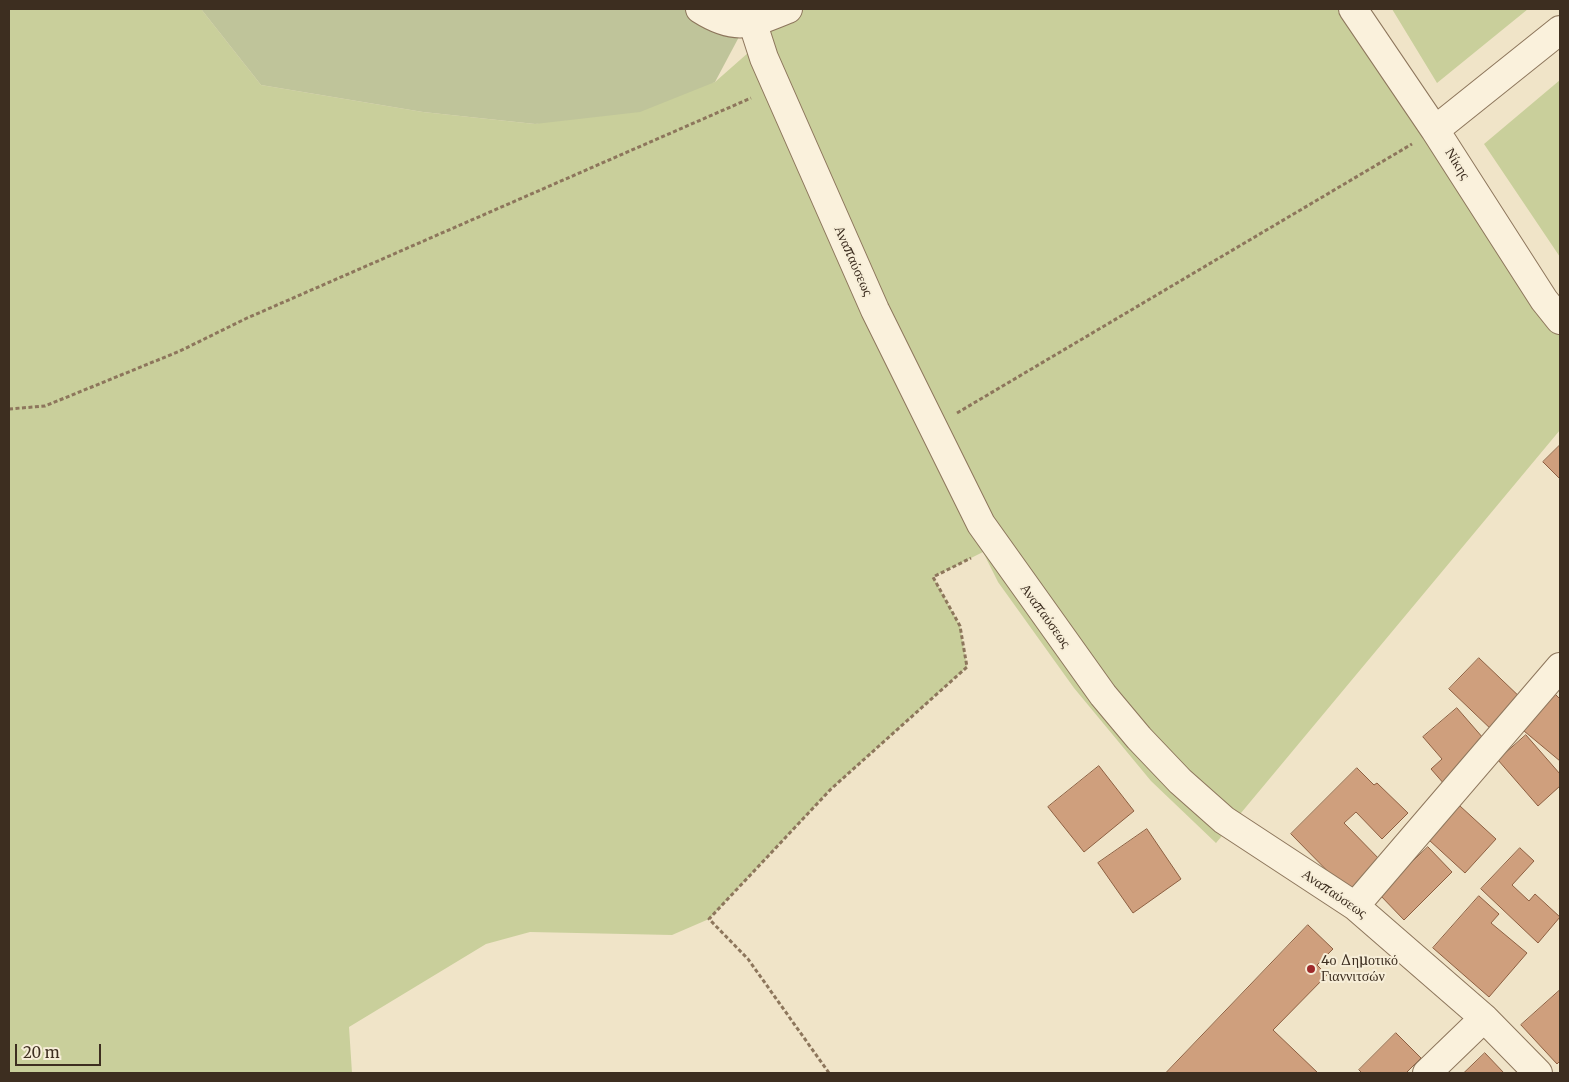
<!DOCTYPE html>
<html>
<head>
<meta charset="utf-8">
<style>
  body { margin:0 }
  #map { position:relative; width:1569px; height:1082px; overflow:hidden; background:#f0e4c8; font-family:Merriweather,serif }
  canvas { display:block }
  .frame { position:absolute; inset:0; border:10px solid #3d2e20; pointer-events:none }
  .scale { position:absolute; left:15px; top:1044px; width:86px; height:22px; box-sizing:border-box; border:2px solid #3d2e20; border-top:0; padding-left:6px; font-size:15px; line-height:18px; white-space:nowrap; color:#3d2e20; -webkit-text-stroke:4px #f7eed8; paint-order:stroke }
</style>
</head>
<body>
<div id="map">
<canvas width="1569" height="1082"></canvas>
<div class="frame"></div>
<div class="scale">20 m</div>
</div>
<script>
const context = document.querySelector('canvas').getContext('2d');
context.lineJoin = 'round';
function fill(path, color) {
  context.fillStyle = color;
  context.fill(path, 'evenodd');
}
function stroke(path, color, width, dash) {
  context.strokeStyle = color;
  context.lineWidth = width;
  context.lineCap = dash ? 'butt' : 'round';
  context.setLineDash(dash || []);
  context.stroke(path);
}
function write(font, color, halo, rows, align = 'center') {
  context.font = font + ' Merriweather,serif';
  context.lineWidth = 4;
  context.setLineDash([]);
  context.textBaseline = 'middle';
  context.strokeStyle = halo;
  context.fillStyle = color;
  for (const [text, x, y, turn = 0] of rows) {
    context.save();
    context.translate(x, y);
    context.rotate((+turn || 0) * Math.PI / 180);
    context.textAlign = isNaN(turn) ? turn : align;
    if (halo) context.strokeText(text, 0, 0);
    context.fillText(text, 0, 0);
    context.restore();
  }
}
const green = new Path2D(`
  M9,9H201L261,85L423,112L535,124L715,82L757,45L754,9H1353L1560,320V430L1216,843L1151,781L1074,688L998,582L983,552L933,577L960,626L967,667L831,789L709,919L672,935L530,932L486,944L349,1027L352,1073H9Z
  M1392,9H1528L1437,83Z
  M1560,80V257L1484,144Z`);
const cemetery = new Path2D(`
  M201,9H747L748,20L715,82L640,112L535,124L423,112L261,85Z`);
const building = new Path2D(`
  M1560,445V479L1543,462Z
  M1479,658L1524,701L1494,732L1449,689Z
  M1555,694L1560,699V761L1524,731Z
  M1457,708L1490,746L1445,785L1431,769L1442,759L1423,737Z
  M1526,735L1560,774V786L1538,806L1498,760Z
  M1099,766L1134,811L1084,852L1048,807Z
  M1357,768L1374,785L1377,783L1408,813L1382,839L1356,812L1344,823L1384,864L1352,896L1291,834Z
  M1460,806L1496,839L1465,873L1429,840Z
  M1147,829L1181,879L1133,913L1098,863Z
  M1428,847L1452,872L1404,920L1379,894Z
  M1520,848L1534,861L1512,885L1529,901L1535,894L1560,917L1538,943L1481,889Z
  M1479,896L1499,914L1491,923L1527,953L1489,997L1433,948Z
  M1308,925L1333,949L1317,965L1327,975L1273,1030L1318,1073H1166Z
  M1560,990V1061L1557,1064L1521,1025Z
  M1396,1033L1421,1058L1406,1073H1362L1359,1070Z
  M1485,1053L1504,1073H1464Z`);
const path = new Path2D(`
  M9,409L45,406L180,351L245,319L751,98
  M957,413L1412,144
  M829,1073L748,959L709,919L831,789L967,667L960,626L933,577L971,558`);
const minor = new Path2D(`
  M700,9C736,32 751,24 788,9
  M754,9L753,24L764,58L875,310L981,524L1103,695L1139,738L1180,781L1224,820L1355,906L1484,1018L1538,1073
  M1353,9L1435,130L1544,300L1560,320
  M1435,130L1560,30
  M1355,906L1560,667
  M1427,1073L1484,1018`);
const markers = [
  [1311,969,5,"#9e2a2b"]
];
const streetNames = [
  ["Νίκης",1457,164,58],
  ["Αναπαύσεως",853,261,66],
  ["Αναπαύσεως",1045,616,54],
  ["Αναπαύσεως",1334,894,34]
];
const poiNames = [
  ["4ο Δημοτικό",1321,961],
  ["Γιαννιτσών",1321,977]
];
fill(green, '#c9cf9b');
fill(cemetery, '#bfc49a');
fill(building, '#cf9f7d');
stroke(building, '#8d5f41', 1);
stroke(minor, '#8d765c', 30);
stroke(path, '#8d765c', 3, [4, 2.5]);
stroke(minor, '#faf1dc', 28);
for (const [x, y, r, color] of markers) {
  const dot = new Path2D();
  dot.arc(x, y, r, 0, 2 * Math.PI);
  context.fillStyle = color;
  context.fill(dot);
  stroke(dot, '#f7eed8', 2);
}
write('14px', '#3d2e20', '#f7eed8', streetNames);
write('14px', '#3d2e20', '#f7eed8', poiNames, 'left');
</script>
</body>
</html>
